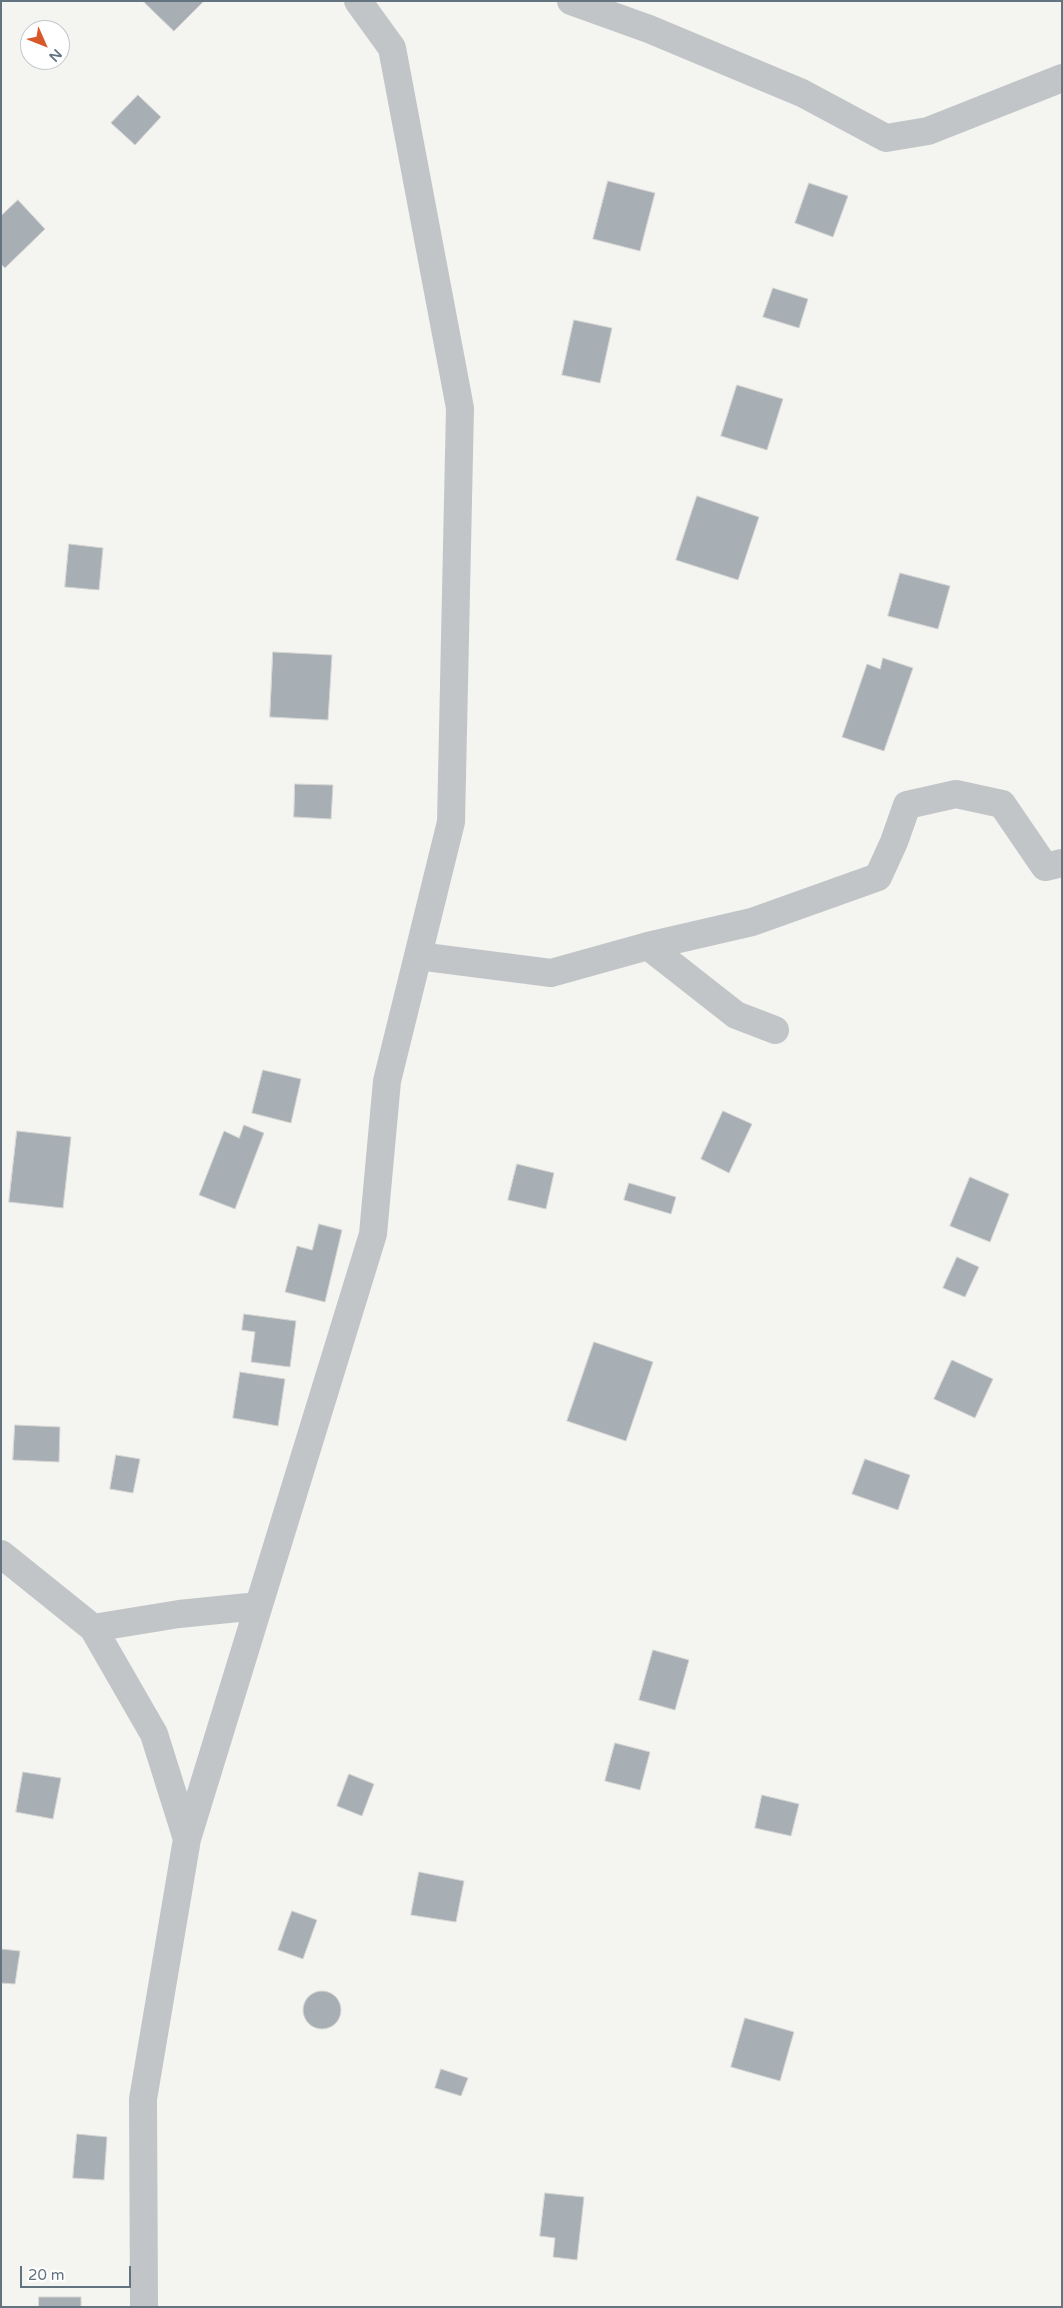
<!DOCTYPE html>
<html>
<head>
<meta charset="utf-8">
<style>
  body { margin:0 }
  #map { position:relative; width:1063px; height:2308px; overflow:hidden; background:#f4f4f0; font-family:"Varela Round",sans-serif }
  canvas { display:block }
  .frame { position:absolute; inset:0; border:2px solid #647380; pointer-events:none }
  .north { position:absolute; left:20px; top:20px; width:50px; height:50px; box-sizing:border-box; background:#fff; border:1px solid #c1c7cc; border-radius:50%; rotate:134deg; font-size:14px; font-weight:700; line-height:20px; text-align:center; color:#647380 }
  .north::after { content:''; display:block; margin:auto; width:18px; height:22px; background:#d9582b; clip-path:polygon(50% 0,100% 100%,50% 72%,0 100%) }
  .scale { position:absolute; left:20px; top:2266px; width:111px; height:22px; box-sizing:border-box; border:2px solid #647380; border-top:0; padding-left:6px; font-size:15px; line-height:18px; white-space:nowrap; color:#647380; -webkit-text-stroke:4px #fff; paint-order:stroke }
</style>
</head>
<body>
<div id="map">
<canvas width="1063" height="2308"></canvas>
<div class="frame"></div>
<div class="north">N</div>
<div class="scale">20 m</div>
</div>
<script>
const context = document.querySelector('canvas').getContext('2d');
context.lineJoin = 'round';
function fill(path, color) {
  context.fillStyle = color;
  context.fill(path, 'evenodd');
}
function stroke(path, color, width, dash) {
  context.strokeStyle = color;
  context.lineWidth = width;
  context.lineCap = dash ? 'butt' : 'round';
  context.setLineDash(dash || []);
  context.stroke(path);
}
const building = new Path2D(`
  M143,1H204L174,31Z
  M138,95L161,117L135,145L111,123Z
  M608,181L655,193L640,251L593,239Z
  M809,183L848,196L833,237L795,223Z
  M18,200L45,229L5,268L1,264V216Z
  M773,288L808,299L799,328L763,317Z
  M574,320L612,328L600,383L562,375Z
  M737,385L783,399L767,450L721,436Z
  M697,496L759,517L738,580L676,560Z
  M69,544L103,548L99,590L65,587Z
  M900,573L950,586L938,629L888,616Z
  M273,652L332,655L328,720L270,717Z
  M883,658L913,668L884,751L842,737L867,664L880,669Z
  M295,784L333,785L331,819L294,817Z
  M263,1070L301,1079L291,1123L252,1113Z
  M723,1111L752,1124L729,1173L701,1159Z
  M244,1125L264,1133L235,1209L199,1195L224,1131L239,1138Z
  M17,1131L71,1137L63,1208L9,1202Z
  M517,1164L554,1173L546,1209L508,1200Z
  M970,1177L1009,1194L990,1242L950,1226Z
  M629,1183L676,1197L671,1214L624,1200Z
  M319,1224L342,1230L325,1302L285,1292L297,1246L312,1250Z
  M957,1257L979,1267L965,1297L943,1288Z
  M244,1314L296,1321L290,1367L251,1362L255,1332L242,1330Z
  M594,1342L653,1362L626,1441L567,1421Z
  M952,1360L993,1379L975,1418L934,1399Z
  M240,1372L285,1379L278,1426L233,1418Z
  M15,1425L60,1427L59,1462L13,1460Z
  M116,1455L140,1459L133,1493L110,1489Z
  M865,1459L910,1475L898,1510L852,1494Z
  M653,1650L689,1660L675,1710L639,1700Z
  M615,1743L650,1752L640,1790L605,1781Z
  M23,1772L61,1778L53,1819L16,1812Z
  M349,1774L374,1784L362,1816L337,1806Z
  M762,1795L799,1804L791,1836L755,1828Z
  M419,1872L464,1881L456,1922L411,1915Z
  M292,1911L317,1920L303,1959L278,1950Z
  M1,1949L20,1951L15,1984L1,1983Z
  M303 2010a19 19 0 1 1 38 0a19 19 0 1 1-38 0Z
  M745,2018L794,2032L780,2081L731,2067Z
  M441,2069L468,2078L461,2096L435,2088Z
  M77,2134L107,2137L104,2180L73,2178Z
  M545,2193L584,2197L577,2260L553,2257L555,2238L540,2236Z
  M39,2297H81V2307H39Z`);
const minor = new Path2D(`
  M571,1L649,29L802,93L886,138L928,131L1062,78
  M648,946L736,1015L775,1030
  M418,956L551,973L648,946L752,922L878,877L894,842L907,805L956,794L1002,804L1045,867L1062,863
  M1,1554L93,1628L154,1734L187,1839
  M93,1628L179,1614L258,1606
  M144,2307L143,2099L187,1839L373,1234L387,1081L451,822L460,408L392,48L358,1`);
fill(building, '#a8afb4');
stroke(building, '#d5d5d3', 1);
stroke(minor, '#c2c5c8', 28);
</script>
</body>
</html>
